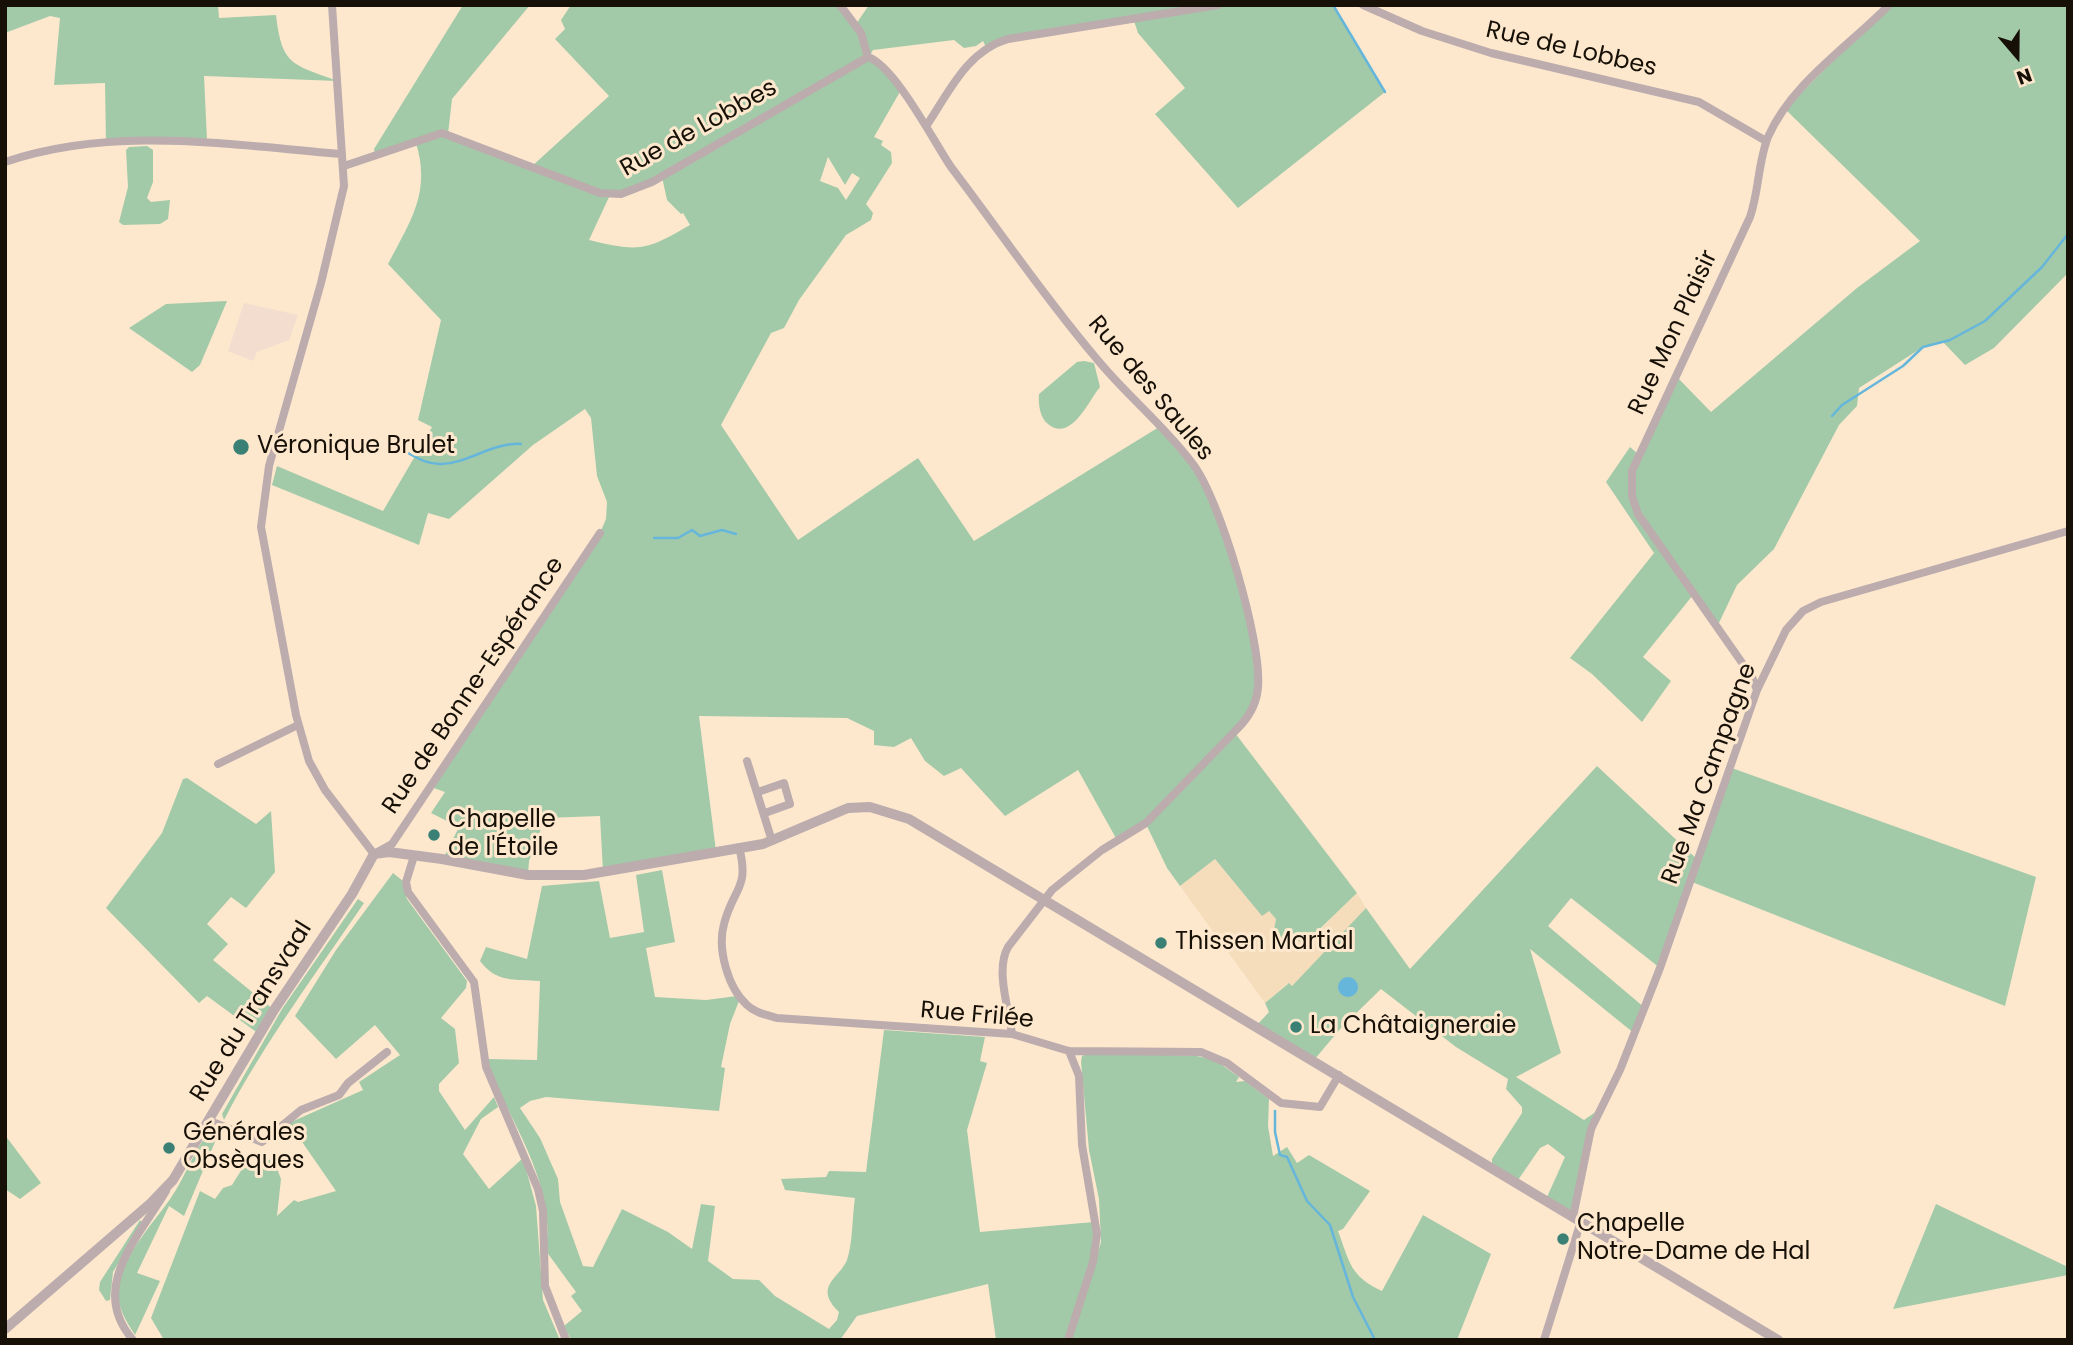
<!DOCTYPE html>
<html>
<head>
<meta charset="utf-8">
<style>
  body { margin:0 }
  #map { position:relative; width:2073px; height:1345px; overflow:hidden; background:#fde8ce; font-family:Poppins,sans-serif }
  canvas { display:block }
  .frame { position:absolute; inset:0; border:7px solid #171007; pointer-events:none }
  .north { position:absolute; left:1982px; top:21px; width:70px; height:70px; -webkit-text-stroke:5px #fde8ce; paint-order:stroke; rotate:160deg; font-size:19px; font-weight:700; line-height:28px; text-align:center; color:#171007 }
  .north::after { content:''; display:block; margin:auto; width:24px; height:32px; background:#171007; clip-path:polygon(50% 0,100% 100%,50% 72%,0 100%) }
</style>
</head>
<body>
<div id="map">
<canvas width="2073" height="1345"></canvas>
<div class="frame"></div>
<div class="north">N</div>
</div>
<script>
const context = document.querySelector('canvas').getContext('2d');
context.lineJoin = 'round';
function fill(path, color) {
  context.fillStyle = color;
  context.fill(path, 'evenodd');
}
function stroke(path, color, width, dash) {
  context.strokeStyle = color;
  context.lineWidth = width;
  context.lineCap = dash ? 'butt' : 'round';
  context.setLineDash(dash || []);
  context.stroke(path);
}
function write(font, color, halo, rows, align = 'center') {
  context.font = font + ' Poppins,sans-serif';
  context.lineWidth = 6;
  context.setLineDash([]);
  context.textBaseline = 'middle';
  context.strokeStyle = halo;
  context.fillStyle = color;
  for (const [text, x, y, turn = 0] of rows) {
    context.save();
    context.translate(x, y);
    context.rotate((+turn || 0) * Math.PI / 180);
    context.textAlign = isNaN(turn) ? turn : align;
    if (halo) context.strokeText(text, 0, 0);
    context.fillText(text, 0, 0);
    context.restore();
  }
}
const built = new Path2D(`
  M1215,859L1262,915L1269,911L1276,919L1274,930L1291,939L1306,943L1357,893L1366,908L1292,986L1288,983L1265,1003L1180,886Z`);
const industrial = new Path2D(`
  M244,303L298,315L289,340L257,352L253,361L228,351Z`);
const green = new Path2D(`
  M5,5H218L219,18L276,15C282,66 292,64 338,81L204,76L207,140L106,143L105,83L54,85L60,18L50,16L5,33Z
  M463,5H530L452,99L448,134L531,167L609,96L555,39L565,29L561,20L571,5H840L856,24L869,5H1333L1385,92L1238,208L1155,114L1185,88L1138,33L1133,18L986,47L983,41L976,46L964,48L954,40L873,50L869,57L901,90L874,137L883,141L881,145L891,152L892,163L866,204L873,213L871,220L846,235L799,300L784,328L771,333L721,425L798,540L918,458L974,541L1159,427C1171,440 1186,453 1195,467C1220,508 1267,656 1255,701C1252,712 1241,724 1235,733L1357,893L1305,943L1291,939L1286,943L1274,930L1276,919L1269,911L1262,916L1215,859L1180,886L1167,868L1146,824L1117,840L1078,770L1005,816L961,768L944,776L925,761L911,738L894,747L874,745V731L847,718L699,716L716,851L603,872L600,816L545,818L529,861L528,875L443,859L459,827L431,813L445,792L431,787L600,533L606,519L607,502L597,476L591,418L585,409L533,445L449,519L428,513L419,545L272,485L277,466L383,511L432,427L418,420L441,320L388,264C411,220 432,191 415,140L375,154L374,149ZM828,157L845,185L852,173L860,178L846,200L838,188L820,181ZM662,177L667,200L681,214L683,213L690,225C645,251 640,252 589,240L610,195Z
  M1889,5H2068V273L1994,348L1965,365L1943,342L1923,347L1859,388L1857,406L1839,425L1774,549L1737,585L1717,627L1693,595L1643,657L1671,681L1642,722L1592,674L1570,658L1654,553L1606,482L1630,447L1638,454L1675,375L1711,412L1857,288L1920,241L1785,109Z
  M147,146L153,150V182L147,198L151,202L170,200L168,219L160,224L123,225L119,222L128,187L126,150L129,147Z
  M227,301L200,365L192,372L129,328L166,304Z
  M1084,361L1094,363L1100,387C1089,400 1071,443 1048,424C1040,418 1038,404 1039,394L1077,362Z
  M1597,766L1698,860L1729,767L2036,877L2005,1006L1692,882L1660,968L1571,898L1548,926L1645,1008L1635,1034L1530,949L1561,1053L1516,1077L1584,1120L1600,1109L1573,1217L1547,1197L1565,1157L1548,1144L1540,1148L1516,1183L1492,1167V1159L1522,1113V1107L1506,1089L1508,1079L1456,1047L1381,989L1341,1028L1314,1060L1256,1026L1269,1012L1265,1003L1289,983L1292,986L1366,908L1410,969Z
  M187,778L256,824L271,811L275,872L246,908L231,897L207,924L228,944L213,960L274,1010L259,1034L207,996L199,1003L106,908L162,833L183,779Z
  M662,870L675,942L646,948L655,997L706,1000L737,996L739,1001L730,1024L721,1067L725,1068L719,1111L546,1097L530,1101L520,1108L540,1138L558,1179L560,1202L583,1266L593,1267L622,1209L668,1232L692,1249L701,1204L715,1206L708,1261L733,1279L759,1280L775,1296L829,1329L837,1320L839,1312C813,1286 839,1279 847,1260C853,1242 852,1217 855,1198L785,1190L781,1179L826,1177L829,1171L866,1172L884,1030L985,1037L980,1061L987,1063L967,1130L980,1232L1094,1222L1093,1257L1066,1340H996L988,1284L857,1316L840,1340H571L564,1326L582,1311L571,1296L576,1292L546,1251C556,1191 517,1130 492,1077L488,1059L537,1060L540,981C515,979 496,983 480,961L486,947L527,959L542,886L599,881L610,938L644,932L636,875Z
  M393,873L403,881L407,899L467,981L466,988L441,1018L455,1029L459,1063L439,1084V1091L465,1130L494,1097L498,1107L481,1119L463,1154L489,1189L523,1158L536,1206L543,1300L560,1340H164L151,1318L200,1191L215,1199L223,1188L232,1185L242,1169L254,1164L257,1166L273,1158L281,1179L277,1216L294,1200L298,1202L336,1191L289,1123L363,1090L359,1082L400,1055L375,1025L336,1059L295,1016L336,950Z
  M358,899L364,903C315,975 264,1043 224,1120L222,1114L282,1009Z
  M1090,1052L1197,1056L1215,1060L1239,1077L1236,1082L1245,1081L1269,1099L1268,1126L1273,1156L1287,1147L1297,1163L1309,1155L1370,1191L1343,1229L1338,1231C1350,1263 1350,1276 1382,1291L1423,1215L1491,1254L1457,1340H1071L1101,1242L1099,1199L1089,1150L1081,1062L1082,1056Z
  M213,1128L220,1130L184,1216L169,1206L137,1273L160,1281L135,1335C126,1321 117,1307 118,1290C122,1253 155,1223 174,1193C187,1173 196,1145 213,1128Z
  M5,1135L41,1183L20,1199L5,1189Z
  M1936,1204L2068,1267V1275L1893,1309Z
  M140,1220L143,1223L113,1272L110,1300L106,1301L99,1290L100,1282Z`);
const water = new Path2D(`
  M1338 987a10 10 0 1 1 20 0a10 10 0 1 1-20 0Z`);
const stream = new Path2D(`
  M1333,5L1385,92
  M1832,416L1842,405L1903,366L1923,347L1950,340L1985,321L2042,267L2068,234
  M390,445C408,450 421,465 442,464C469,463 493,442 521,444
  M654,538H678L692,530L700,536L722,530L736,534
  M1275,1111V1132L1280,1155L1287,1157L1307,1201L1330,1225L1353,1297L1375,1340`);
const minor = new Path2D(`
  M332,5L344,186L321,283L269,466L261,527L296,715L309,761L325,790L374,854L392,844L600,533
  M840,5L861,33L868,57
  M1363,5L1422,31L1491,53L1699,102L1766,141
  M868,57C895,66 934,142 951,167C999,230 1044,297 1096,358C1126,395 1165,426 1193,464C1220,499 1262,642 1258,687C1257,702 1251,714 1241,725L1146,823L1102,850L1052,890L1008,947C995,970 1009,1009 1012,1034
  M927,125C949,92 967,51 1008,39L1218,5
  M5,162C114,125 230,145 342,154
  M344,166L442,133L600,193L621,194L652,182L868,57
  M1757,690L1752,677L1638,514L1632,496V471L1750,217C1759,191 1758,162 1768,137C1791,84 1849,46 1889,5
  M747,761L772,841
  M218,764L298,725
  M758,792L784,783L790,804L765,813
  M739,847C750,889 733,888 724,924C717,949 728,988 747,1005C755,1013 767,1015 777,1018L1012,1034L1069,1051L1201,1052L1227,1063L1281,1103L1320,1107L1339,1075
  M414,856L406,882L408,892L474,982L486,1067L538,1189L543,1211L545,1286L566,1340
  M210,1121L262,1142L301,1110L339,1095L348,1083L387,1052
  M1573,1217L1591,1129L1620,1070L1660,968L1757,690L1786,630L1803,611L1821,602L2068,531
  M133,1340C88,1288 138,1238 166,1191
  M1068,1340L1093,1262L1097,1234L1082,1145L1079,1076L1069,1051
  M1544,1340L1581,1221`);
const tertiary = new Path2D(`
  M5,1329L151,1203L173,1180L274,1010L352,894L374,854L389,852L442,859L528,875H584L763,844L848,808L870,807L909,819L1778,1340`);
const markers = [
  [241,447,9,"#3b8075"],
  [434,835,7,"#3b8075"],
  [1161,943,7,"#3b8075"],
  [1296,1027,7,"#3b8075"],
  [169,1148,7,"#3b8075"],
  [1563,1239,7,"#3b8075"]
];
const streetNames = [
  ["Rue de Lobbes",1571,50,13],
  ["Rue de Lobbes",699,129,-29],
  ["Rue Mon Plaisir",1674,333,-65],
  ["Rue des Saules",1150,389,50],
  ["Rue de Bonne-Espérance",474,686,-56],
  ["Rue Ma Campagne",1710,774,-70],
  ["Rue du Transvaal",252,1012,-58],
  ["Rue Frilée",977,1016,5]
];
const poiNames = [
  ["Véronique Brulet",257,447],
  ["Chapelle",448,821],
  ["de l'Étoile",448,849],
  ["Thissen Martial",1175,943],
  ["La Châtaigneraie",1310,1027],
  ["Générales",183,1134],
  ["Obsèques",183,1162],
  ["Chapelle",1577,1225],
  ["Notre-Dame de Hal",1577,1253]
];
fill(built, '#f5dcbb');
fill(industrial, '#f2ddcf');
fill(green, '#a2caa8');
fill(water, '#66b6dc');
stroke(stream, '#66b6dc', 2.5);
stroke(minor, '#bcacad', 8);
stroke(tertiary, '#bcacad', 10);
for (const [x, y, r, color] of markers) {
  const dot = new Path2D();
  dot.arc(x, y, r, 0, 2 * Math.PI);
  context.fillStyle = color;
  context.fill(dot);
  stroke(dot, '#fde8ce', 2.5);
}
write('24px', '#171007', '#fde8ce', streetNames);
write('24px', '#171007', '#fde8ce', poiNames, 'left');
</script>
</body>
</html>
